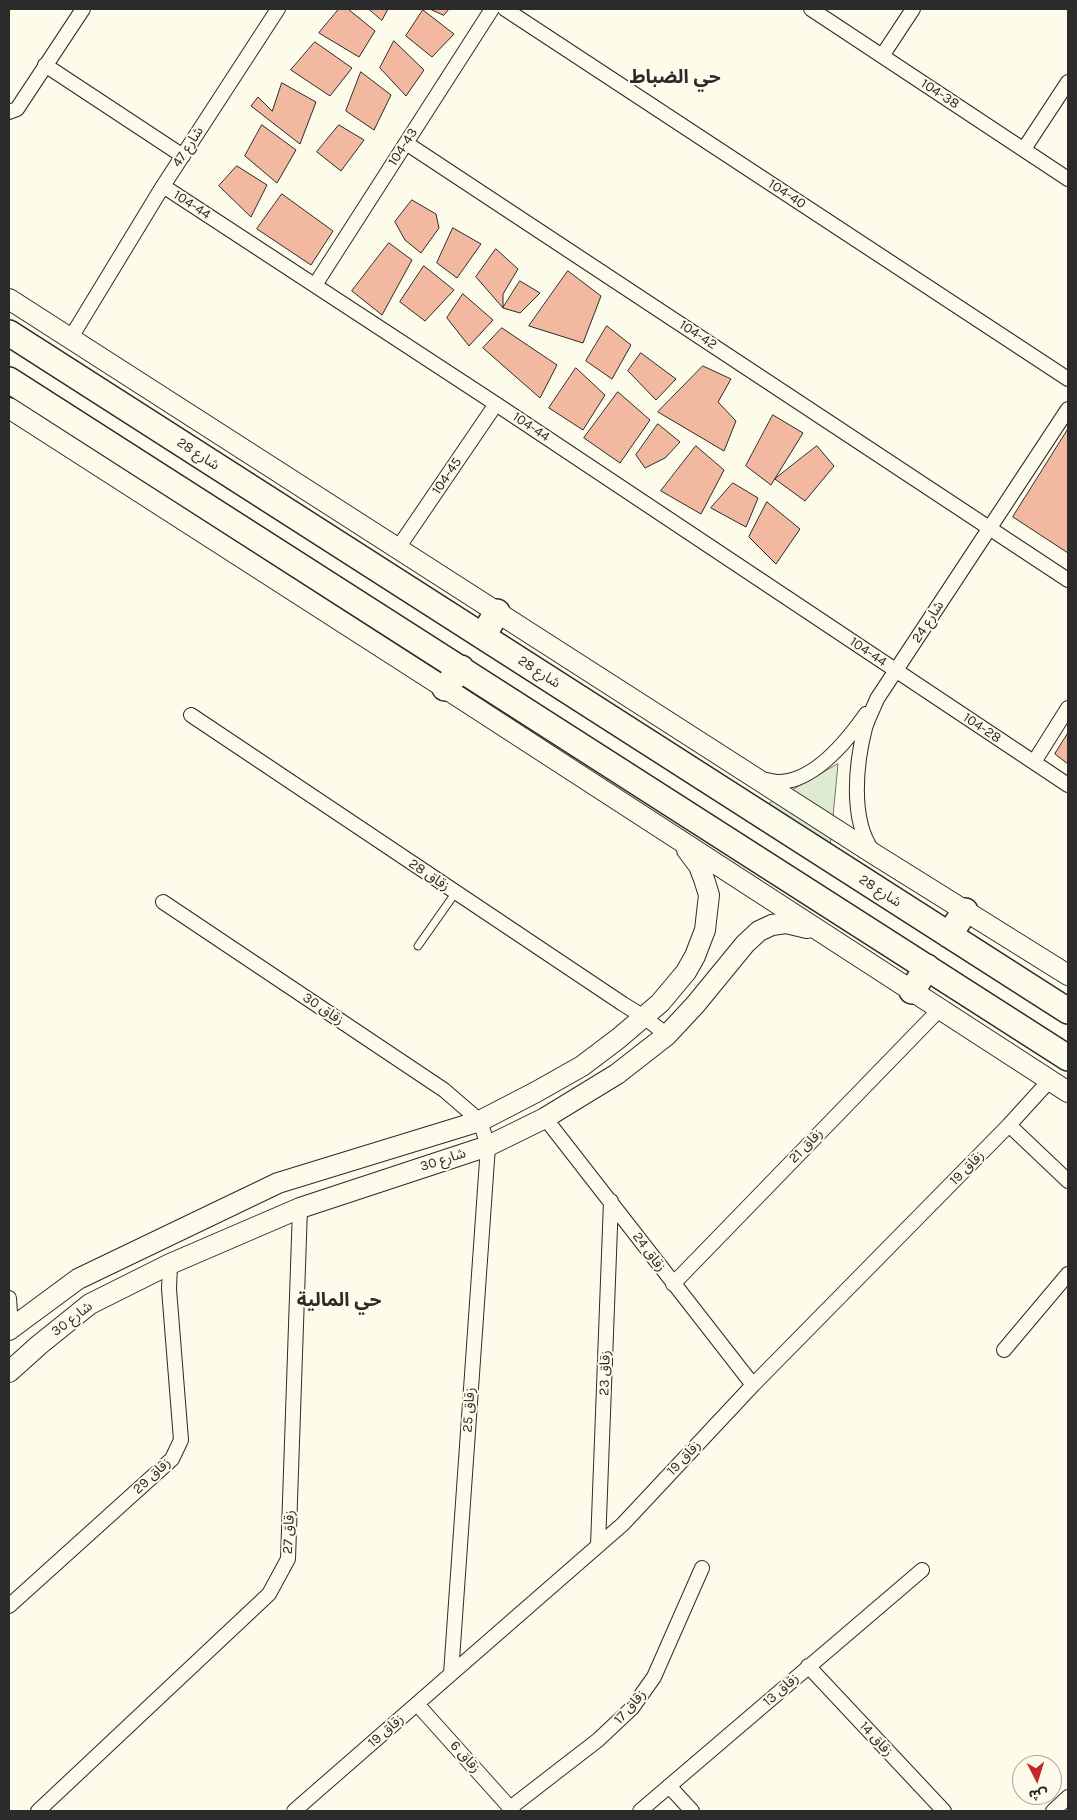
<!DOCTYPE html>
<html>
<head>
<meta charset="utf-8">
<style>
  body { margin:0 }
  #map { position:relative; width:1077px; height:1820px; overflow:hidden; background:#fdfbea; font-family:Karla,"Noto Sans Arabic",sans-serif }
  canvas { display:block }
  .frame { position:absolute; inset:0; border:10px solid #2b2b2b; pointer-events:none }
  .north { position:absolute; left:1012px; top:1755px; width:50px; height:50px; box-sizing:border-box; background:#fdfbea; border:1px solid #a9a89e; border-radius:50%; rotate:175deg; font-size:14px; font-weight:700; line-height:20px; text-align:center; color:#2b2b2b }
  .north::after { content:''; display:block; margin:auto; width:18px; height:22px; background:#c62828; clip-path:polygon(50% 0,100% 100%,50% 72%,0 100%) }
</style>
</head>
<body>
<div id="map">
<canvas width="1077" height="1820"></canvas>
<div class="frame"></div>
<div class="north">ش</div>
</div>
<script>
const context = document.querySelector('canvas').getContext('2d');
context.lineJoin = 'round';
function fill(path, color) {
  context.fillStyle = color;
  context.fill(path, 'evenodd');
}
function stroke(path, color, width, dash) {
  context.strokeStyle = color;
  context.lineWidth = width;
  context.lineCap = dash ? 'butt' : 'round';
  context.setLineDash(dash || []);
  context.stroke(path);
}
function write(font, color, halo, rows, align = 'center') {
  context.font = font + ' Karla,"Noto Sans Arabic",sans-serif';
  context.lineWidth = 4;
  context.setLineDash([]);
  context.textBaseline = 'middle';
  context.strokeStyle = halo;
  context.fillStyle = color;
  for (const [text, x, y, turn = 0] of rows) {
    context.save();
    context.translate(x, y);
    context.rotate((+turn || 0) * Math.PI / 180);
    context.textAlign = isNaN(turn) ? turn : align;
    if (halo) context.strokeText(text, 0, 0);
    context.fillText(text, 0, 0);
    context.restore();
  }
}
const green = new Path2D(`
  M838,764L830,848L765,806Z`);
const building = new Path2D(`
  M339,9H348L375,31L359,57L319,33Z
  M369,9H388L382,20Z
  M430,9H449L444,15Z
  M423,10L454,34L432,57L406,36Z
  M394,41L424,70L406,96L380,68Z
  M315,42L352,68L330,96L291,70Z
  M361,72L391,95L374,130L346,111Z
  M282,83L316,102L300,144L251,106L258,97L272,111Z
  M262,125L296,150L277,183L245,156Z
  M339,125L364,140L341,171L317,152Z
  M237,166L267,185L251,217L219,186Z
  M282,194L333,231L311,265L257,229Z
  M412,200L436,214L439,228L421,253L405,240L395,222Z
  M453,228L481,244L457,278L437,263Z
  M389,243L412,260L382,315L352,291Z
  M496,249L518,269L503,294V308L476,277Z
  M424,266L454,290L425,321L400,302Z
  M568,271L601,296L583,343L529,326Z
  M520,281L540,293L520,313L503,308Z
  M463,294L493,320L469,346L447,318Z
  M607,326L631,345L612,379L586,361Z
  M502,328L557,365L540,398L483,348Z
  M641,353L676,379L656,400L628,371Z
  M703,366L731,379L718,402L736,421L724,451L658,412Z
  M576,368L605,395L583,430L549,408Z
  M618,392L650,420L620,463L584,438Z
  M773,415L803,433L771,485L746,466Z
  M658,424L680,442L665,458L645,468L636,455Z
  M1068,429V553L1013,517Z
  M696,446L724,470L701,514L661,491Z
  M817,446L834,466L805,501L775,479Z
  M733,483L758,498L746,527L711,508Z
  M767,502L800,529L776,564L749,537Z
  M1068,733V764L1055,754Z`);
const lane = new Path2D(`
  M418,946L456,892`);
const street = new Path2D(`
  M505,9L1068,379
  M811,9L1068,179
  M882,56L913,9
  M45,65L183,156
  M9,112L17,109L83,9
  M406,143L1068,580
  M1024,149L1068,82
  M163,186L496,404L1068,785
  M315,285L492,9
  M70,339L163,186L278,9
  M398,548L496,404
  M191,715L623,1004L644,1017L667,1035
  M1034,762L1068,708
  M762,779C767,780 773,782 778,782C814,782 847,741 866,714
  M872,850C850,819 856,763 865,728C868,718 873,709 877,699L1068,409
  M163,902L444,1090L480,1121L488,1146L451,1674
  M545,1118L753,1385
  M1009,1125L1068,1181
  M673,1284L940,1009
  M9,1298L11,1327
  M1004,1350L1068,1274
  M598,1545L611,1201
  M9,1606L172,1459L181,1440L169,1289L170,1264
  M808,1666L944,1811
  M417,1704L513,1811
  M669,1786L692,1811
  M510,1808L598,1740L632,1708L654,1677L702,1568
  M38,1811L269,1594L288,1559L300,1208
  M294,1811L623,1524L753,1385L1009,1125L1050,1080
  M640,1811L922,1570
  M1053,1811L1068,1797`);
const secondary = new Path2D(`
  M9,299L874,854L1068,975
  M9,408L445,688L1068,1092
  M9,1330L78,1279L278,1183L480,1121L536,1092L582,1066L619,1038L660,1003L686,972L695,956L705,930L709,895L704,879L699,866L687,850
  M9,1372L39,1345L90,1304L170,1264L300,1208L488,1146L545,1118L617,1074L667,1035L695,1005L745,944L759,931L772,925L786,923L807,928`);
const highway = new Path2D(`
  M9,333L1068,1011
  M9,380L1068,1058
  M483,636L497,612
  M445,688L461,668
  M949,935L965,911
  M912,991L927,967`);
const streetNames = [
  ["104-38",940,94,33],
  ["شارع 47",188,147,-57],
  ["104-43",403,147,-57],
  ["104-40",787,194,33],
  ["104-44",192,205,33],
  ["104-42",698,335,33],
  ["104-44",531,427,34],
  ["شارع 28",198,454,33],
  ["104-45",447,476,-56],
  ["شارع 24",928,622,-57],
  ["104-44",868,652,34],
  ["شارع 28",539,672,33],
  ["104-28",982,728,34],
  ["زقاق 28",429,875,34],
  ["شارع 28",880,891,33],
  ["زقاق 30",323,1009,34],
  ["زقاق 21",806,1146,-46],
  ["شارع 30",443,1160,-18],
  ["زقاق 19",967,1168,-45],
  ["زقاق 24",649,1252,53],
  ["شارع 30",72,1319,-37],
  ["زقاق 23",605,1373,-88],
  ["زقاق 25",469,1410,-86],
  ["زقاق 19",684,1458,-47],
  ["زقاق 29",152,1476,-43],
  ["زقاق 27",289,1532,-87],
  ["زقاق 13",781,1690,-41],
  ["زقاق 17",630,1707,-49],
  ["زقاق 19",386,1731,-41],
  ["زقاق 14",876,1739,47],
  ["زقاق 6",465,1757,48]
];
const districtNames = [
  ["حي الضباط",675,78],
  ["حي المالية",339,1301]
];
fill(green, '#deebd1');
stroke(green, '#74746e', 1);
fill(building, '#f2b8a0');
stroke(building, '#2b2b2b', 1);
stroke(lane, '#2b2b2b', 9);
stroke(street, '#2b2b2b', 16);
stroke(secondary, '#2b2b2b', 22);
stroke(highway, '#2b2b2b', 28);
stroke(lane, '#fdfbea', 7);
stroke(street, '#fdfbea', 14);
stroke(secondary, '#fdfbea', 20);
stroke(highway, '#fdfbea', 25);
write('14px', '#2b2b2b', '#fdfbea', streetNames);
write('bold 19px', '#2b2b2b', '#fdfbea', districtNames);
</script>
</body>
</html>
